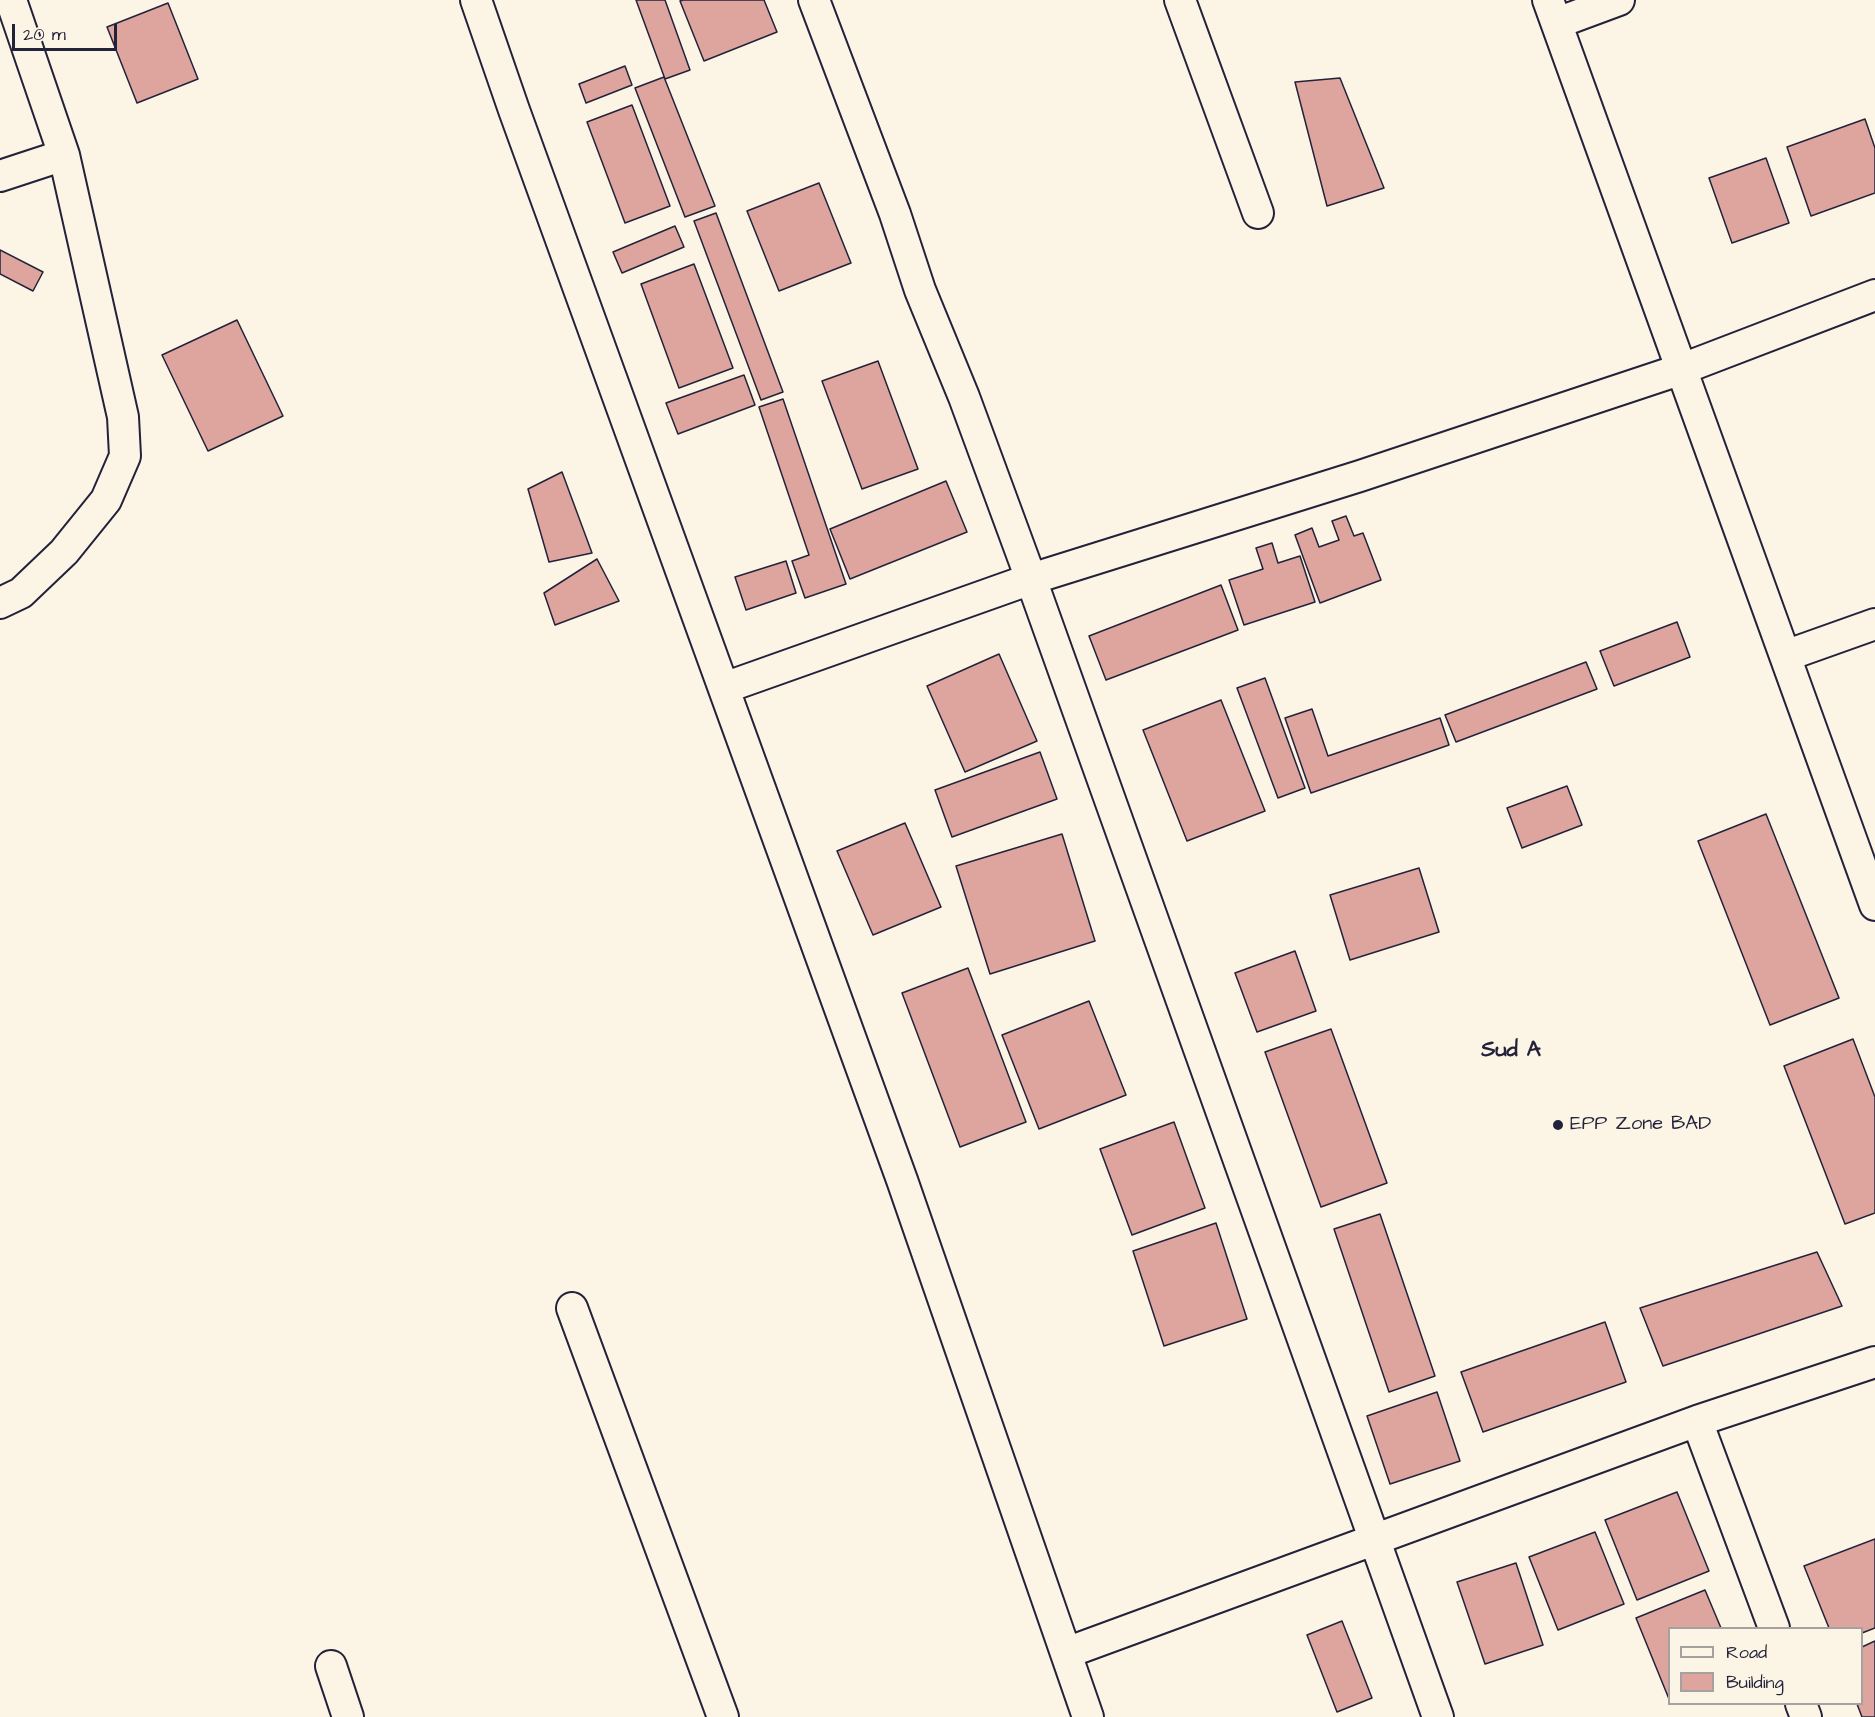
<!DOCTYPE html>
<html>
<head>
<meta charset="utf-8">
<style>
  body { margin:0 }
  #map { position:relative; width:1875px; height:1717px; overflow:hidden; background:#fcf5e5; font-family:"Architects Daughter",sans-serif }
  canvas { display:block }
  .legend { position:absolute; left:1668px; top:1627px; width:195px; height:78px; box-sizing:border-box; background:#fcf5e5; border:2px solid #a5a1a1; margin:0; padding:8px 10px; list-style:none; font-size:18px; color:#22223b }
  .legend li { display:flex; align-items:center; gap:12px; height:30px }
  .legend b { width:30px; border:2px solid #a5a1a1 }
  .scale { position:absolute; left:12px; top:24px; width:105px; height:27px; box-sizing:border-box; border:3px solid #22223b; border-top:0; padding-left:8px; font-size:18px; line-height:21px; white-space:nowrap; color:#22223b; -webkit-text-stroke:4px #fcf5e5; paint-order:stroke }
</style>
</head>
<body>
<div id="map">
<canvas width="1875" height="1717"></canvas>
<ul class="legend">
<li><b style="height:8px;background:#fcf5e5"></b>Road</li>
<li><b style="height:16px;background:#dea49e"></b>Building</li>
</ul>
<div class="scale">20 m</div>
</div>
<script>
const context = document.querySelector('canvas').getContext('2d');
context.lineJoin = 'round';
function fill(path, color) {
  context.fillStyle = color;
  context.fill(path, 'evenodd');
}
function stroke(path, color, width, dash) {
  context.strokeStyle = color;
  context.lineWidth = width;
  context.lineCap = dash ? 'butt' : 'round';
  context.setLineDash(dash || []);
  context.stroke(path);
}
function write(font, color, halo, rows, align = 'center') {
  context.font = font + ' "Architects Daughter",sans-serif';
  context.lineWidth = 4.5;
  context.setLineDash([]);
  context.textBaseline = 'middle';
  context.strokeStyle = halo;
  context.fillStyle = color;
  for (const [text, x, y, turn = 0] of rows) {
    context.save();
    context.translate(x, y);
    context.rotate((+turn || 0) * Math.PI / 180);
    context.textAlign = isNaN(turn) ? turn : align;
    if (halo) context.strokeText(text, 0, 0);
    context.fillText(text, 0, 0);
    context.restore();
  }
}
const building = new Path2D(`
  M636,0H665L690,70L665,79Z
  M683,0H764L777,32L704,61L680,1Z
  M168,3L198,79L137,103L107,27Z
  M625,66L632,85L586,103L579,84Z
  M664,77L715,206L685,217L635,88Z
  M1340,78L1384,188L1327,206L1295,82Z
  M632,105L670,206L625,223L587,122Z
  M1865,119L1875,148V193L1811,216L1787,147Z
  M1766,158L1789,223L1732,243L1709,178Z
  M819,183L851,263L779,291L747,211Z
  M716,213L783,392L761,400L694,221Z
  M675,226L684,247L622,273L613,252Z
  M0,250L43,272L33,291L0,274Z
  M694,264L733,368L679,388L641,284Z
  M237,320L283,416L208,451L162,355Z
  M878,361L918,469L862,489L822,381Z
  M744,375L755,405L678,434L666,403Z
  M783,399L846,584L805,598L792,561L809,555L759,407Z
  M562,472L592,553L549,562L528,489Z
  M946,481L967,532L850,579L830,529Z
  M1346,516L1354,536L1363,533L1381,580L1320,603L1295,535L1312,528L1319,547L1339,540L1332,521Z
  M1272,543L1278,563L1300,556L1315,602L1244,625L1229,580L1263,569L1256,548Z
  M597,559L619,601L555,625L544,593Z
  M786,561L796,593L746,610L735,577Z
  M1221,585L1238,630L1106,680L1089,636Z
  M1677,622L1690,657L1614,686L1600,651Z
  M999,654L1037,741L965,772L927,686Z
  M1586,662L1597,689L1456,742L1445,715Z
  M1265,678L1305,788L1278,798L1237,688Z
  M1221,700L1265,811L1187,841L1143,730Z
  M1312,709L1328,756L1440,718L1449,745L1311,793L1285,718Z
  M1040,752L1057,799L952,837L935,790Z
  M1567,786L1582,825L1522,848L1507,808Z
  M1766,814L1839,998L1770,1025L1698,841Z
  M905,823L941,907L873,935L837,851Z
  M1062,834L1095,941L990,974L956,866Z
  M1419,868L1439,932L1350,960L1330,895Z
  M1295,951L1316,1011L1257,1032L1235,973Z
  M968,968L1026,1122L960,1147L902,993Z
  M1089,1001L1126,1095L1039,1129L1002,1035Z
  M1331,1029L1387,1183L1321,1207L1265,1052Z
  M1853,1039L1875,1097V1213L1845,1224L1784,1066Z
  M1174,1122L1205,1208L1132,1235L1100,1149Z
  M1380,1214L1435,1376L1389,1392L1334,1229Z
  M1216,1223L1247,1319L1164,1346L1133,1251Z
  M1817,1252L1842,1306L1663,1366L1640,1308Z
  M1605,1322L1626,1382L1483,1432L1461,1372Z
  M1437,1392L1460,1461L1390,1484L1367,1416Z
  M1677,1492L1709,1571L1637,1600L1605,1520Z
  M1595,1532L1624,1604L1558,1630L1529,1557Z
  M1875,1539V1628L1862,1633V1628H1829L1804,1566Z
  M1516,1563L1543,1645L1485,1664L1457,1582Z
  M1705,1590L1721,1628H1670L1669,1699L1636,1618Z
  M1342,1621L1372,1698L1337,1712L1307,1635Z
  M1875,1641V1717H1862L1857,1704H1862V1647Z`);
const street = new Path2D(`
  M476,0L514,110L902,1180L1088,1717
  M814,0L895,214L920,290L964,397L1031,579L1438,1717
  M1180,0L1258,213
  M1548,0L1875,905
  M1557,23L1619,0
  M0,176L64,155
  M0,603L21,593L64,552L106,500L125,456L123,417L64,155L11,0
  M1785,656L1875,624
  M724,688L1031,579L1360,476L1682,369L1875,295
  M572,1308L723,1717
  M1697,1421L1774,1628
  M1066,1653L1697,1421L1875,1362
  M331,1666L348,1717
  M1801,1704L1806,1717`);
const markers = [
  [1558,1125,6,"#22223b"]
];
const poiNames = [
  ["EPP Zone BAD",1570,1125]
];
const quarterNames = [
  ["Sud A",1511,1051]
];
fill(building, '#dea49e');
stroke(building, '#22223b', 1.5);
stroke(street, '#22223b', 34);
stroke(street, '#fcf5e5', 30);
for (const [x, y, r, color] of markers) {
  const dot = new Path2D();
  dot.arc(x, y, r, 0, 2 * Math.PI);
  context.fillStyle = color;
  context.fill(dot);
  stroke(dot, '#fcf5e5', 2);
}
write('20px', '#22223b', '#fcf5e5', poiNames, 'left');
write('bold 22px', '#22223b', '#fcf5e5', quarterNames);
</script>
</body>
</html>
